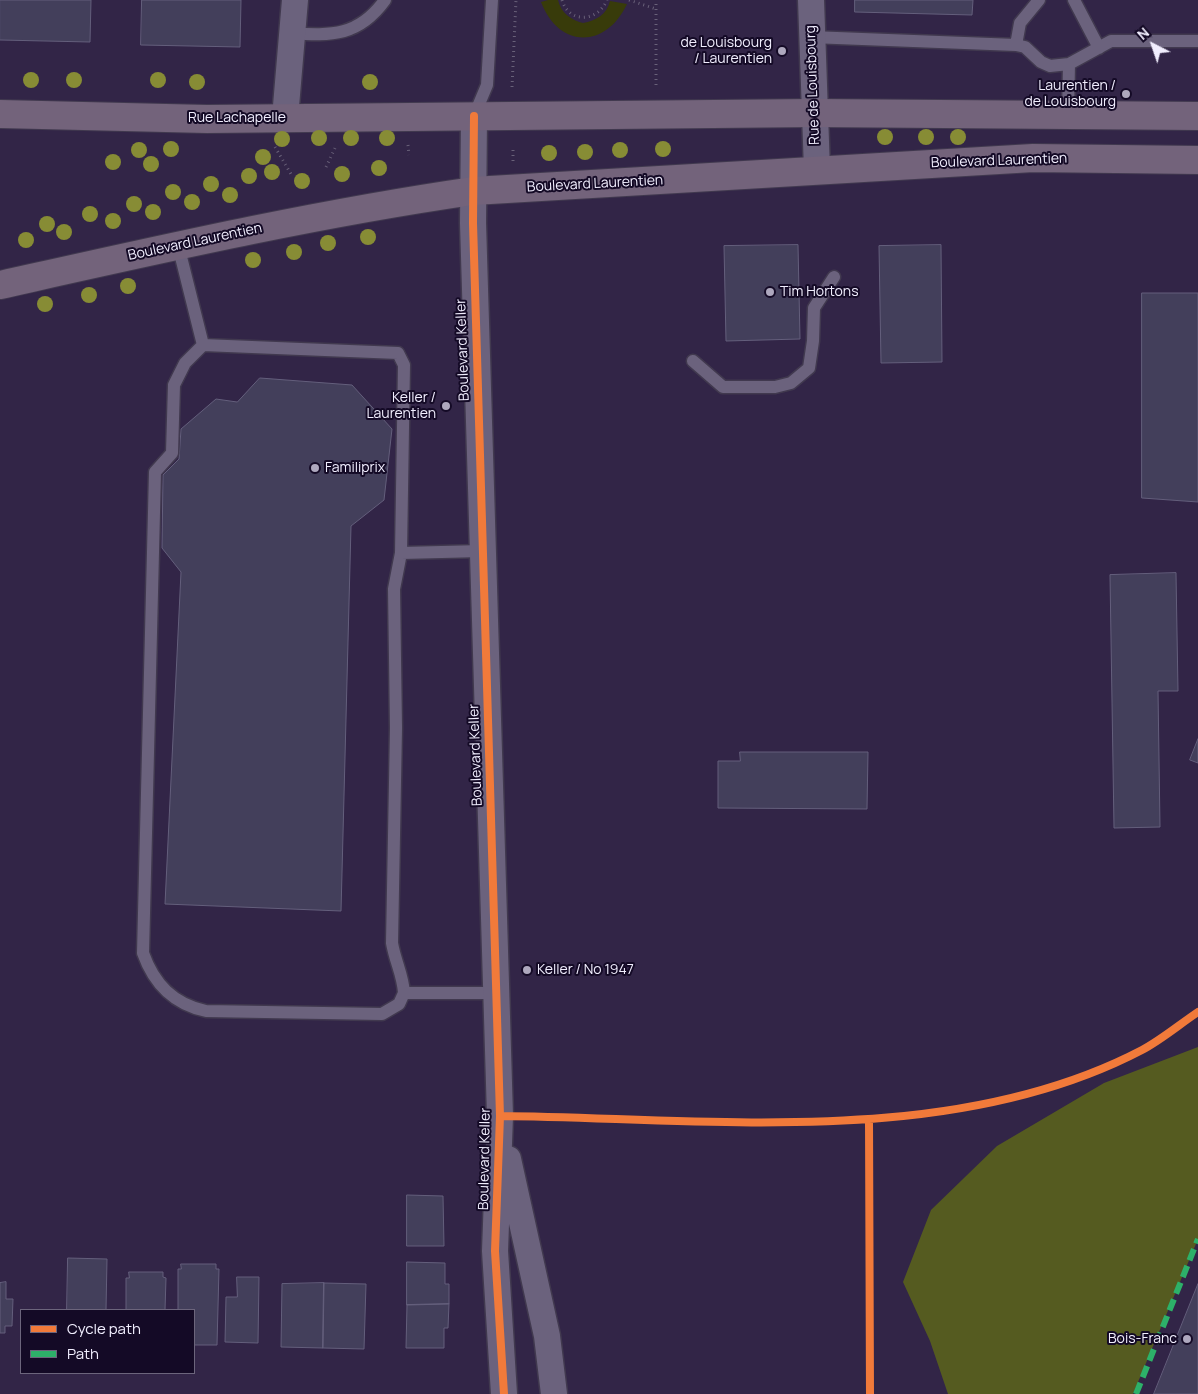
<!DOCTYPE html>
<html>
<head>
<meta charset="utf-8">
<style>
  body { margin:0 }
  #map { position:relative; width:1198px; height:1394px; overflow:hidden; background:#322547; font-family:Manrope,sans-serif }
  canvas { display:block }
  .legend { position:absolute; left:20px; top:1309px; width:175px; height:65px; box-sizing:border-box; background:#140a26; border:1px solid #6c657c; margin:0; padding:6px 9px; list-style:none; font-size:15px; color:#f1eefe }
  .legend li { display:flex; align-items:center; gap:10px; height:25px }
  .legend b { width:25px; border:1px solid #6c657c }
  .north { position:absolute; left:1128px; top:20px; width:50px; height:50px; -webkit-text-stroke:4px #140a26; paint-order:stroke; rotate:319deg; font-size:14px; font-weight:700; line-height:20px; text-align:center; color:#f1eefe }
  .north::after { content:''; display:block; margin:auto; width:18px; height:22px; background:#f1eefe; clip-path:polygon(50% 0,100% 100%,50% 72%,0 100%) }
</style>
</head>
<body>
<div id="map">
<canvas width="1198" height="1394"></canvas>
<ul class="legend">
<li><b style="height:6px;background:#f17a3a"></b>Cycle path</li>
<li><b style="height:6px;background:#2db169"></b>Path</li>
</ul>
<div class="north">N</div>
</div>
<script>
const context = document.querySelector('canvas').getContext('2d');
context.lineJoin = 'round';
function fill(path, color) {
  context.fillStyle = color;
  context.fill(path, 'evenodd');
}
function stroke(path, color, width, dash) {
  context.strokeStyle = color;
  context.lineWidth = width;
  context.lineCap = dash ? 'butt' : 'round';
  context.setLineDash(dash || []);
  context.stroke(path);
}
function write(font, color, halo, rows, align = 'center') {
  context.font = font + ' Manrope,sans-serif';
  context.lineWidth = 4;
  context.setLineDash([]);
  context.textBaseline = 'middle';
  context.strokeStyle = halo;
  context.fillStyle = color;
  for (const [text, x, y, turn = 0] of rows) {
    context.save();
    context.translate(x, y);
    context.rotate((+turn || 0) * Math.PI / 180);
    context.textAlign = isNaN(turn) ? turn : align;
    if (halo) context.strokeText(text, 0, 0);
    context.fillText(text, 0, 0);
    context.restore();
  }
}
const green = new Path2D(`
  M548,0H558C561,13 571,20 583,23C596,21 607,14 610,1L627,4C606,49 559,49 541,2Z`);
const forest = new Path2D(`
  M1198,1047V1239L1133,1394H948L930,1341L903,1282L931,1210L997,1146L1104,1083Z`);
const building = new Path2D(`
  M0,0H91L90,42L0,40Z
  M142,0H241L240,47L141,45Z
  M855,0H973L972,15L855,12Z
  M798,245L800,339L726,341L724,246Z
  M941,245L942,362L881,363L879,246Z
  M1142,293H1198V502L1142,498Z
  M260,378L352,385L392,429L384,500L351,526L341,911L165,904L181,572L162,548L163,475L179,459L181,429L216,399L237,402Z
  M1176,573L1178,691H1158L1160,827L1114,828L1110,575Z
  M1198,739V763L1190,760Z
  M740,752H868L867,809L718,808V761H740Z
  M407,1195L443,1196L444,1246H407Z
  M68,1258L107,1259L106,1310H67Z
  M407,1262L445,1263V1284H449V1304L407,1305Z
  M181,1264H216V1269H219L217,1345H194V1310H178V1269H181Z
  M129,1272H163V1277L166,1278L165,1310H126V1278H129Z
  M237,1277H259L258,1343L225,1342L226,1297H237Z
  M6,1282V1299H13L12,1326H5V1333H0V1283Z
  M324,1283L323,1348L281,1347L282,1284Z
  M324,1283L366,1284L364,1349L323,1348Z
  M1198,1284V1394H1154Z
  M449,1304L448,1328H444V1348H406L407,1305Z`);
const path = new Path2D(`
  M562,0C569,24 598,22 607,0
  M629,0L656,9
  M656,85V0
  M512,87L516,0
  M408,145L409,155
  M275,147L291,174
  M513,161V148
  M326,167L336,146`);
const service = new Path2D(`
  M1074,0L1099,48
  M291,33C332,36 359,36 385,0
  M811,37L1016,45L1025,47L1041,62L1050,66L1069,64L1111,41H1198
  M1016,45L1020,23L1039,0
  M1068,115L1069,64
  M474,116L487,85L492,0
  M178,245L203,345L398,353L404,365L401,553L482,551
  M203,345L185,363L174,385L172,453L155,472L143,953C154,984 173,1004 206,1011L382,1014L399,1004L404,993
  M693,361L723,387H775L791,383L809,368L813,341L814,308L834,277
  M401,553L394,589L396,728L392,943C395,961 403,975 404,993H495`);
const minor = new Path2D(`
  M811,0L817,170
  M474,116L473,223L500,1116L495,1251L504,1394
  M285,118L295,0
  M508,1159L547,1336L554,1394`);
const primary = new Path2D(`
  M0,114L207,119L814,113L1198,116
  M0,285C157,250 314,214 473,191L1033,158L1198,160`);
const quiet = new Path2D(`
  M1136,1394L1198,1239`);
const cycleway = new Path2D(`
  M474,116L473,223L500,1116L495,1251L504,1394
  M500,1116C708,1118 951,1150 1142,1050C1161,1040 1180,1024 1198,1012
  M869,1120L870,1394`);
const trees = [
  [31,80],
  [74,80],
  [158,80],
  [197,82],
  [370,82],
  [885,137],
  [926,137],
  [958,137],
  [319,138],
  [351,138],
  [387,138],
  [282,139],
  [171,149],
  [663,149],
  [139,150],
  [620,150],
  [585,152],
  [549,153],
  [263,157],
  [113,162],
  [151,164],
  [379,168],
  [272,172],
  [342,174],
  [249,176],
  [302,181],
  [211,184],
  [173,192],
  [230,195],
  [192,202],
  [134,204],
  [153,212],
  [90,214],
  [113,221],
  [47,224],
  [64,232],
  [368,237],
  [26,240],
  [328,243],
  [294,252],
  [253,260],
  [128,286],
  [89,295],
  [45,304]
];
const markers = [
  [782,51,5,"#aea8be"],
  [1126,94,5,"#aea8be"],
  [770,292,5,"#aea8be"],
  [446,406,5,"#aea8be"],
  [315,468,5,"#aea8be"],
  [527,970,5,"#aea8be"],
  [1187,1339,5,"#aea8be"]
];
const poiNames = [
  ["de Louisbourg",772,43],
  ["/ Laurentien",772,59],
  ["Laurentien /",1116,86],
  ["de Louisbourg",1116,102],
  ["Tim Hortons",780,292,"left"],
  ["Keller /",436,398],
  ["Laurentien",436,414],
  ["Familiprix",325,468,"left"],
  ["Keller / No 1947",537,970,"left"],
  ["Bois-Franc",1177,1339]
];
const streetNames = [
  ["Rue de Louisbourg",813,85,-92],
  ["Rue Lachapelle",237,118],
  ["Boulevard Laurentien",999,161,-2],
  ["Boulevard Laurentien",595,184,-3],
  ["Boulevard Laurentien",195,242,-12],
  ["Boulevard Keller",463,350,-92],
  ["Boulevard Keller",476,755,-92],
  ["Boulevard Keller",485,1159,-89]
];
fill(green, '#383b0a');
fill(forest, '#555b20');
fill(building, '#433f5b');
stroke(building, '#645f7c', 1);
stroke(service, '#41394f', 15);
stroke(minor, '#41394f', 29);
stroke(primary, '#41394f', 30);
stroke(path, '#696179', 3, [1, 4]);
stroke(service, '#6b627d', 12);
stroke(minor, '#6b627d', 26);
stroke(primary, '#73637b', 28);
stroke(quiet, '#2db169', 6, [12, 6]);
stroke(cycleway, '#f17a3a', 8);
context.fillStyle = '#878c35';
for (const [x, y] of trees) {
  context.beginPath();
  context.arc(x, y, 8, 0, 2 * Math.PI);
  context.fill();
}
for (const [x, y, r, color] of markers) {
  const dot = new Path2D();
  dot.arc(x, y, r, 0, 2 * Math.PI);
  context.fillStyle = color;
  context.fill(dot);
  stroke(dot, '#140a26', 2);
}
write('14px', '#f1eefe', '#140a26', poiNames, 'right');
write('14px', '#f1eefe', '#140a26', streetNames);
</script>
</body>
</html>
